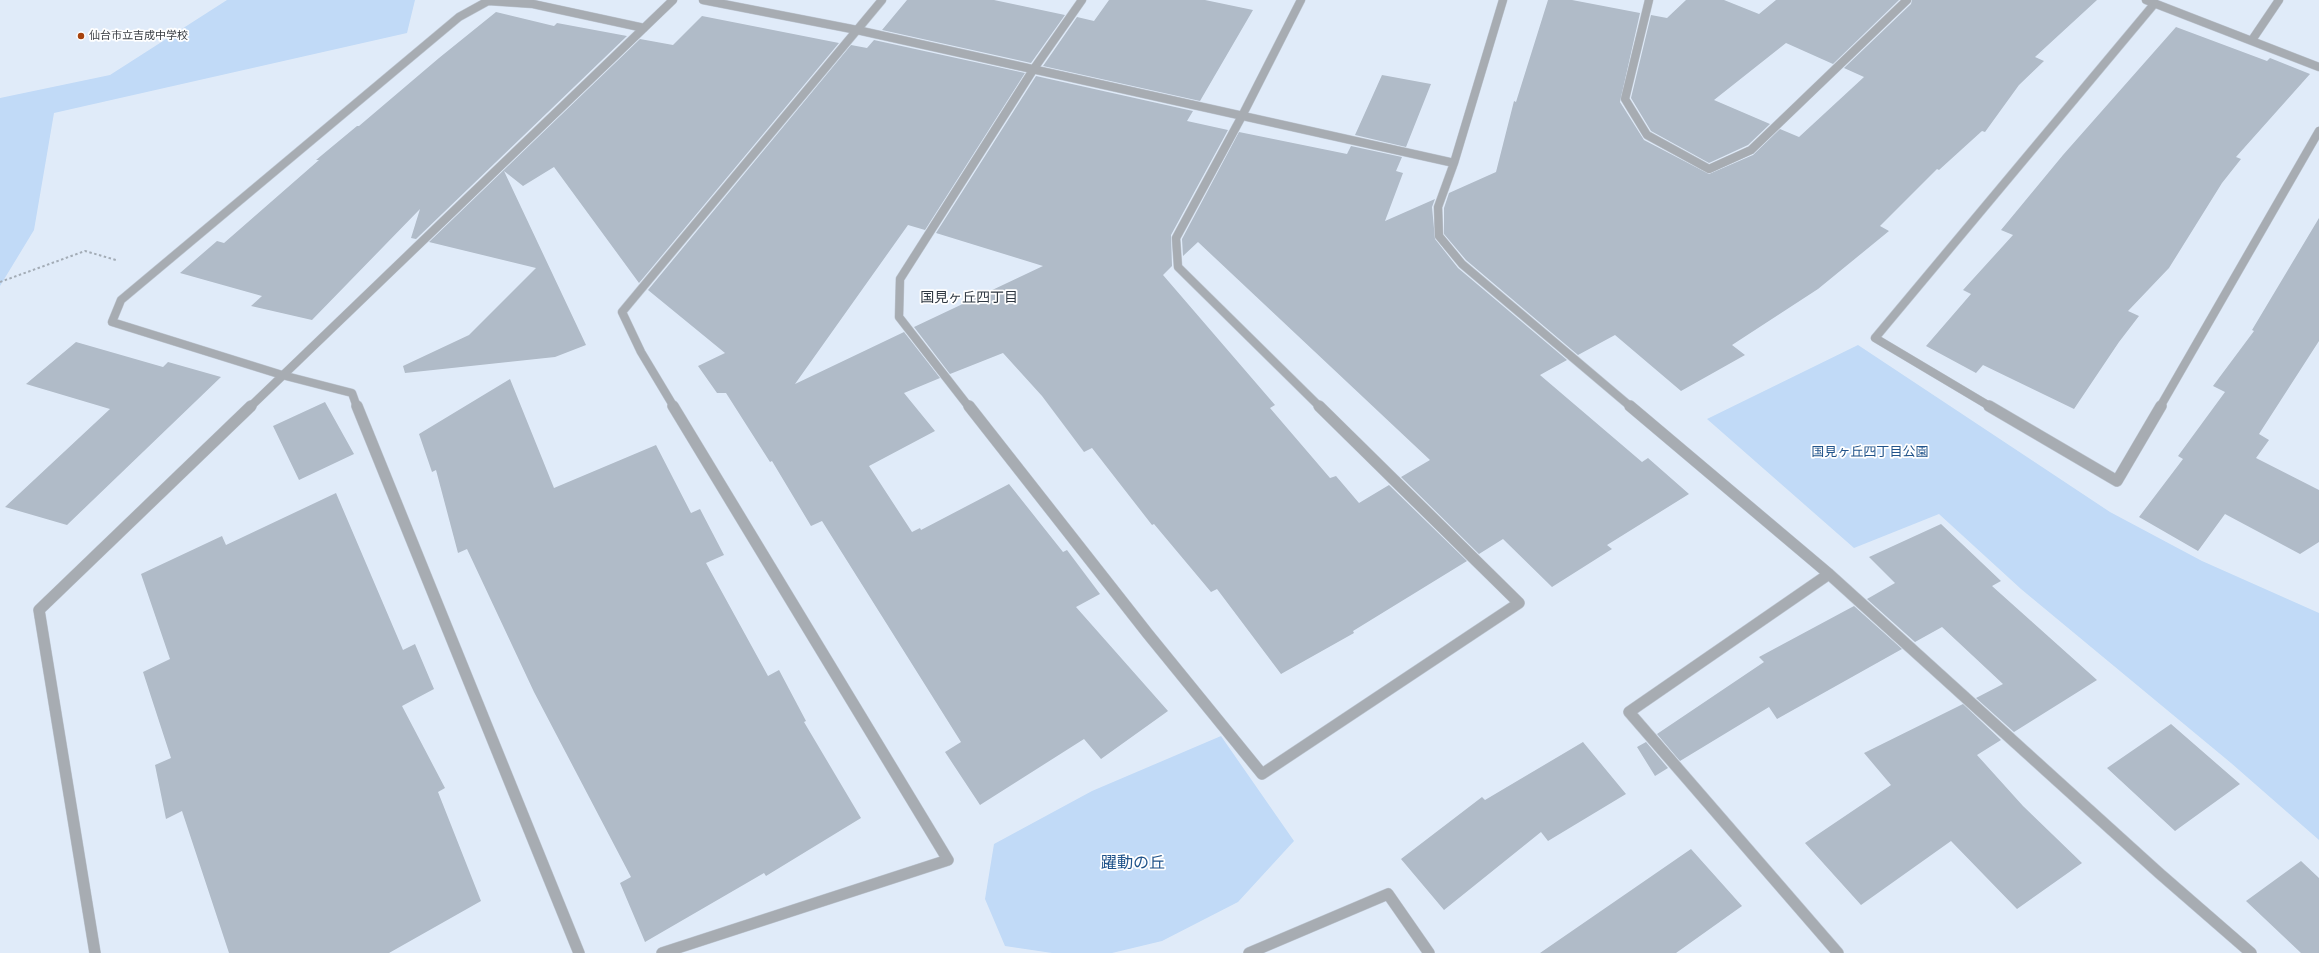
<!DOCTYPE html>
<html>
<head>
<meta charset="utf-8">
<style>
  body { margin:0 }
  canvas { display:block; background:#e0ebf9 }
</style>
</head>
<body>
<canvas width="2319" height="953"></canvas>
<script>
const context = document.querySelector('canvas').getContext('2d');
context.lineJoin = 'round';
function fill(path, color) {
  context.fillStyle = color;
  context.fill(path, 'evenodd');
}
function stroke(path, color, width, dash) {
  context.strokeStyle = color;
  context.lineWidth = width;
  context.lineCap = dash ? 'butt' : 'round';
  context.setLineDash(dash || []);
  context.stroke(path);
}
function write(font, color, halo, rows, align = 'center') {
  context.font = font + ' Quicksand,"Noto Sans JP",sans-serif';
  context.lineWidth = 3.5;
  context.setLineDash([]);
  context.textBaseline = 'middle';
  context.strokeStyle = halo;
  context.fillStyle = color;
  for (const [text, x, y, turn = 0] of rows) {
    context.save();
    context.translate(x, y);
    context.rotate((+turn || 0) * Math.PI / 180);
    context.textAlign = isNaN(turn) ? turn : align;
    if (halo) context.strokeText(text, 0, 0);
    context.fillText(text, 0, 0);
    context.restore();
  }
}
const green = new Path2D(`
  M227,0H415L407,33L54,113L34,230L0,286V98L110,75Z
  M1858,345L2110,512L2202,561L2319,613V840L2231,763L2021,589L1939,514L1854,548L1707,419Z
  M1221,736L1294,841L1238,902L1162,941L1112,953H1052L1005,946L985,899L994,844L1092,791Z`);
const building = new Path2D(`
  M907,0H994L1065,15L1031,63L882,30Z
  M1109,0H1205L1253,10L1200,101L1043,66L1077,17L1094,21Z
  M1548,0H1572L1640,13L1620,102L1644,140L1709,174L1753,155L1780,129L1799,137L1864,77L1844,68L1911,4L1912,0H2097L2035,57L2044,61L2019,85L1985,132L1982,131L1939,170L1937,169L1880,226L1889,231L1818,289L1732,345L1745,355L1681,391L1615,335L1578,355L1466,260L1444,234V208L1449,193L1496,172L1514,101L1516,102Z
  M1686,0H1724L1759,14L1776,0H1899L1833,64L1786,43L1714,100L1770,124L1748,145L1709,163L1651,131L1631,98L1651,15L1667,18Z
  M496,12L554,26L557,23L627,36L416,239L411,238L420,209L312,320L251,306L262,296L180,273L217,241L224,243L319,160H316L357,126H359L439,58Z
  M702,16L839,43L639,283L554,167L523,186L504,171L586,345L555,357L405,373L403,366L469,335L536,268L429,242L640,39L673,45Z
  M2176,27L2267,61L2270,58L2310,74L2236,157L2241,159L2222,183L2169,268L2128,311L2139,316L2119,342L2074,409L1983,365L1976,373L1926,346L1971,294L1963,290L2013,235L2001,230L2063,155Z
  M874,40L1025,73L925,230L908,225L795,384L904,332L940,378L904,393L935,431L869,466L912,532L920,528L921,530L1009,484L1063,552L1067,550L1100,594L1076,607L1168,711L1101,759L1084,739L980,805L945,752L961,742L822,521L811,526L772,461L770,462L726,393H717L698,366L725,353L648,290L851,45L867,48Z
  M1382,75L1431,84L1406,147L1355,135Z
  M1036,76L1193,111L1187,121L1228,130L1171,235L1172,266L1163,275L1275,405L1270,408L1330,478L1336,476L1359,503L1389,485L1467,561L1353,631L1354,633L1281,674L1217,589L1211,592L1154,524L1152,525L1092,448L1084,452L1042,396L1003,353L950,374L914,327L1043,266L936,233Z
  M1239,132L1347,154L1351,146L1402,157L1396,171L1403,173L1385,221L1435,199L1432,207L1435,239L1458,268L1567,360L1540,375L1642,462L1648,458L1689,494L1607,545L1612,549L1552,587L1503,539L1479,554L1401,477L1430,460L1198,242L1183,256L1182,239Z
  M2319,218V341L2259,434L2269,440L2256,458L2319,490V542L2300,554L2225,514L2198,551L2139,517L2183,459L2178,456L2225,392L2213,386L2254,331L2252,330Z
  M76,342L163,367L168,362L221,377L67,525L5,507L110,409L26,384Z
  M510,379L554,488L656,445L691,513L700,509L724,555L706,563L768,676L779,670L806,721L804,722L861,818L766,876L764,873L645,942L620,883L631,877L534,692L467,549L458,553L436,470L432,472L419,434Z
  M325,402L354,454L299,480L273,426Z
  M336,493L403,650L415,644L434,689L402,706L445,788L438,792L481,901L389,953H229L182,811L166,819L155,765L171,758L143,672L170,659L141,574L222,536L226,545Z
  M1941,524L2001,581L1992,586L2097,680L2014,732L1976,698L2003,684L1942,627L1915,642L1867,599L1895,583L1869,557Z
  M1854,606L1902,649L1777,719L1769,707L1680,761L1657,734L1764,662L1759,657Z
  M1963,704L2001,740L1977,755L2023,806L2082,863L2017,909L1951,841L1861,905L1805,843L1891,785L1864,753Z
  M2171,724L2240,784L2175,831L2107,768Z
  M1583,742L1626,794L1548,841L1541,832L1444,910L1401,859L1482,797L1485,800Z
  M1646,742L1668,768L1655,776L1637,747Z
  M1691,849L1742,906L1676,953H1540Z
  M2301,861L2319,878V953H2301L2246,901Z`);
const path = new Path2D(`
  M0,282L85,251L116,260`);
const streetFar1 = new Path2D(`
  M703,0L857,30L1454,163
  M1301,0L1242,116L1176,238L1178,267L1320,407
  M1503,0L1454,163L1438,207L1439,236L1462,264L1631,407
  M1649,0L1625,99L1647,135L1709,169L1751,150L1907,0
  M2146,0L2319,67
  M2252,40L2279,0
  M250,407L673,0
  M357,407L352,393L282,375L112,322L121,300L459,17L488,1L533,4L644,28
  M674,407L641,352L622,312L882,0
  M969,407L899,317L900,279L1033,70L1082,0
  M1991,407L1875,338L2155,3
  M2160,407L2319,131`);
const street = new Path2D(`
  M357,406L579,953
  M969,406L1148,634L1262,774L1519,603L1319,406
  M1630,406L1829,574L2159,873L2251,953
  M1989,406L2117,481L2161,406
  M1829,574L1629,712L1838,953
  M95,953L39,610L251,406
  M662,953L948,860L673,406
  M1249,953L1388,894L1429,953`);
const markers = [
  [81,36,4,"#a7430e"]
];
const farPoinames = [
  ["仙台市立吉成中学校",89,36]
];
const parkNames = [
  ["国見ヶ丘四丁目公園",1870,452]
];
const neighbourhoodNames = [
  ["国見ヶ丘四丁目",969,298]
];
const nearParknames = [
  ["躍動の丘",1133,863]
];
fill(green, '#c1daf7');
fill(building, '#b0bbc8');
stroke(streetFar1, '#bfc8d4', 9);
stroke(street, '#bfc8d4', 12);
stroke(path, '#a3acb6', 2, [2.5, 2.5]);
stroke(streetFar1, '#a7acb2', 8);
stroke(street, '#a7acb2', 11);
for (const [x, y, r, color] of markers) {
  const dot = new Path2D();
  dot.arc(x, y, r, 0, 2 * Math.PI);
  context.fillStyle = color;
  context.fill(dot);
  stroke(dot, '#fff', 1.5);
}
write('11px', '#393d42', '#fff', farPoinames, 'left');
write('13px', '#20538a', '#fff', parkNames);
write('14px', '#2f3842', '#fff', neighbourhoodNames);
write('16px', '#20538a', '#fff', nearParknames);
</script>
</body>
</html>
